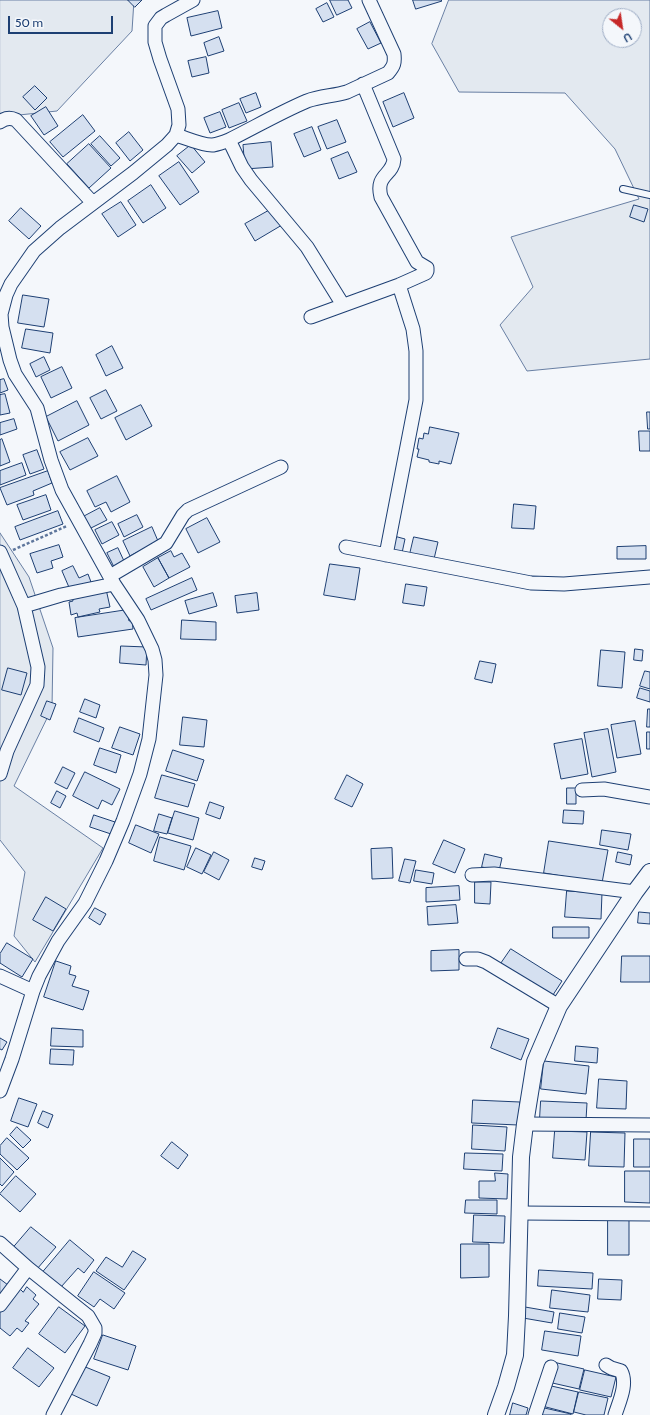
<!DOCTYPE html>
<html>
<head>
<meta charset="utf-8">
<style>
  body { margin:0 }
  #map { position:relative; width:650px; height:1415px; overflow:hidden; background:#f4f7fb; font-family:Cabin,sans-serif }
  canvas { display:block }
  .north { position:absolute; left:602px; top:8px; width:40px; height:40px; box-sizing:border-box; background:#f4f7fb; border:1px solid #9eadc5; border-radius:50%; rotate:150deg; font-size:11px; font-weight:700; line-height:16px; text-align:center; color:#1d3f73 }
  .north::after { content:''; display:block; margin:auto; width:14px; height:18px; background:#c62828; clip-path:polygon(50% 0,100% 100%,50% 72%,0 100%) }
  .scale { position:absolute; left:8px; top:16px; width:105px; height:18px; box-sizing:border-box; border:2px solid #1d3f73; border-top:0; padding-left:5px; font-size:12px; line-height:14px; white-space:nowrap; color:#1d3f73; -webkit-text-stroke:3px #f4f7fb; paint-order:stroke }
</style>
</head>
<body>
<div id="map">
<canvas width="650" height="1415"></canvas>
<div class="north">U</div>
<div class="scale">50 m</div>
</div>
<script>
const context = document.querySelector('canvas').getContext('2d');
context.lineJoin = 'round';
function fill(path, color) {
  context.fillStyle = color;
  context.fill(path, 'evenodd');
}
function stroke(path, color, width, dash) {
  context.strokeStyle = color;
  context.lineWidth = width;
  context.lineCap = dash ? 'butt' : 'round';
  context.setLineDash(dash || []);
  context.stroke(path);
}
const green = new Path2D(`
  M0,0H134L132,31L57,111L0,117Z
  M449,0H650V359L527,371L500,325L533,287L511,237L639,199L615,149L565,93L459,92L432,44ZM610,16H634V40H610Z
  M0,533L29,577L53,648L52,708L14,786L103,848L35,962L14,936L25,872L0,840Z`);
const building = new Path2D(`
  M128,0H142L135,7Z
  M330,0H348L352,8L337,15Z
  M413,0H441L442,1L416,9Z
  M327,3L334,17L323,22L316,9Z
  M218,11L222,28L191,36L187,18Z
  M370,22L381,43L368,49L357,29Z
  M219,37L224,51L208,56L204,43Z
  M206,57L209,73L192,77L188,61Z
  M35,86L47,98L35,110L23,97Z
  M256,93L261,107L246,113L240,99Z
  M404,93L414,118L393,127L383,102Z
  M239,103L247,121L229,128L222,110Z
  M46,107L58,126L44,135L31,116Z
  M220,112L226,127L210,133L204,118Z
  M83,115L95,131L63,157L50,142Z
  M337,120L346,142L327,149L318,127Z
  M312,127L321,150L304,157L294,134Z
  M129,132L143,150L130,161L116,143Z
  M100,136L120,158L111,166L91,144Z
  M271,142L273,167L245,169L243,145Z
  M89,144L111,168L89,188L67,164Z
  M191,145L205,162L192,173L177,156Z
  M348,152L357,172L339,179L331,159Z
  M179,162L199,192L180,205L159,176Z
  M151,185L166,208L143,223L128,201Z
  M121,202L136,225L118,237L102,214Z
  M634,205L648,209L644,222L630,217Z
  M21,208L41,226L29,239L9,221Z
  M270,210L282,225L255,241L245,224Z
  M23,295L49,299L44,327L18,323Z
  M26,329L53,333L50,353L22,348Z
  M112,346L123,368L106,376L96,355Z
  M44,357L50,370L36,377L30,364Z
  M62,367L72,388L51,398L41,377Z
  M4,379L8,390L0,393V380Z
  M106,390L117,411L101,419L90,398Z
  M5,394L10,413L0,415V395Z
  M77,401L89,425L58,441L46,417Z
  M141,405L152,426L126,440L115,418Z
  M647,412H650V429H648Z
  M14,419L17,429L0,435V423Z
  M430,427L459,433L451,464L439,461V464L429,462V460L417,457L419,449H417L419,438L423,439L424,433L428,434Z
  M639,431H650V451H640Z
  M88,438L98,456L70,470L60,452Z
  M2,439L10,462L0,466V440Z
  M37,450L44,469L30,474L23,455Z
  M22,463L26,475L0,485V471Z
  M48,471L52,483L33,491L34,495L7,505L0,488Z
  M117,476L130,502L111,512L106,502L95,507L87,491Z
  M46,495L51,510L23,520L17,505Z
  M514,504L536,506L534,529L512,528Z
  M100,508L107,520L89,529L83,517Z
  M58,511L63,524L20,540L15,527Z
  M137,515L143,527L124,537L118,524Z
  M207,518L220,542L198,553L186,529Z
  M112,522L119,535L102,544L95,530Z
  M152,527L158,541L130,556L123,541Z
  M394,536L405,539L402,553L391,551Z
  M414,537L438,542L434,559L410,554Z
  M59,545L63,557L51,561L53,568L37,573L30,554Z
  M646,546V559H617V547Z
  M118,548L124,561L114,567L107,553Z
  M171,551L174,557L182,553L190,567L169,578L158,558Z
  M158,558L169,578L154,587L143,567Z
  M330,564L360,568L355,600L324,595Z
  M73,566L79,578L88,574L91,582L71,592L62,571Z
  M192,578L197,590L151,610L146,599Z
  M406,584L427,587L424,606L403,603Z
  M106,589L110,607L99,609L100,612L78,617L77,613L71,615L69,602L73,601L72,597Z
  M213,593L217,606L189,614L185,601Z
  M257,593L259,610L237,613L235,596Z
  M127,610L129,621L132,620L133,629L78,637L75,618Z
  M182,620L216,622V640L181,639Z
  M121,646L147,647L146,665L120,663Z
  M635,649L643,650L642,661L634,660Z
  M601,650L625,652L622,688L598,686Z
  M480,661L496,664L492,683L475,679Z
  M8,668L27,673L21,695L2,690Z
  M645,671L650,672V689L640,686Z
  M640,688L650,691V702L637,698Z
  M85,699L100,705L96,718L80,712Z
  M47,701L56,704L50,720L41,716Z
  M648,709H650V727H647Z
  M183,717L207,720L204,747L180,745Z
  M79,718L104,728L99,742L74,732Z
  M635,721L641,754L617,758L611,725Z
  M120,727L140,734L133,755L112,748Z
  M608,729L616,772L592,777L584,733Z
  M647,732H650V749H647Z
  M582,739L588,774L561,779L554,744Z
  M100,748L121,755L116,773L94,765Z
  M173,750L204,760L197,781L166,771Z
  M63,767L75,773L67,789L55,783Z
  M85,772L120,789L112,805L102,800L98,809L73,796Z
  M162,775L195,784L188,807L155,798Z
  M347,775L363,784L352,807L335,799Z
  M567,788H576V804H567Z
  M57,791L66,796L60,808L51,803Z
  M210,802L224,807L220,819L206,814Z
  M564,810L584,811L583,824L563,823Z
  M175,811L199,818L193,840L168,833Z
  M159,814L172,818L167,834L154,831Z
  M94,815L115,822L111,834L90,827Z
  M136,825L159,834L151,853L129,843Z
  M602,830L631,834L628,850L600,845Z
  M160,837L191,846L184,870L154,861Z
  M444,840L465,849L455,873L433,864Z
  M549,841L608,850L602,883L544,873Z
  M196,848L211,855L202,874L187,867Z
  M392,848L393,878L372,879L371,849Z
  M214,852L229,860L219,880L204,872Z
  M618,852L632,855L630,865L616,862Z
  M485,854L502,858L499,871L482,867Z
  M255,858L265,861L262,870L252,867Z
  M405,859L416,861L410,883L399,881Z
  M416,870L434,873L432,884L414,881Z
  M475,882H491L490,904L475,903Z
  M459,886L460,900L426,902V888Z
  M567,891L602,893L601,919L565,917Z
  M46,897L66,909L53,931L33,920Z
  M456,905L458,923L428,925L427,907Z
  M95,908L106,914L100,925L89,918Z
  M639,912L650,913V924L638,923Z
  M553,927H589V938H553Z
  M7,943L33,959L22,977L0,963V954Z
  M511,949L562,981L551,998L500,965Z
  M459,950V970L431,971V951Z
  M622,956H650V982H621Z
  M56,961L71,966L69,974L76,976L72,986L89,991L83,1010L44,997Z
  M52,1028L83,1030V1047L51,1046Z
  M498,1028L529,1039L521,1060L491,1048Z
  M0,1038L7,1042L2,1050L0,1049Z
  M576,1046L598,1048L597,1063L575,1061Z
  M51,1049L74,1050L73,1065L50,1064Z
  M544,1061L589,1066L586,1094L541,1089Z
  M599,1079L627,1081L626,1109L597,1108Z
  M19,1098L37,1104L28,1127L11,1121Z
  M473,1100L520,1102L518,1125L472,1123Z
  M541,1101L587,1103L586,1120L540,1118Z
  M43,1111L53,1115L48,1128L38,1123Z
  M473,1125L507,1127L505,1151L472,1149Z
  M17,1127L31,1140L23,1148L10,1135Z
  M555,1131L587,1132L585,1160L553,1158Z
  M591,1132L625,1133L624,1167L589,1166Z
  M7,1138L29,1158L17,1170L0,1154V1146Z
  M634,1139H650V1167H634Z
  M172,1142L188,1155L178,1169L161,1156Z
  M465,1153L503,1154L502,1171L464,1169Z
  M0,1158L14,1172L2,1186L0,1184Z
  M625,1171H650V1203L625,1202Z
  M495,1173L508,1174L507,1199L479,1198V1181H495Z
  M16,1176L36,1194L20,1212L0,1194Z
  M466,1200H497V1214L465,1213Z
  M474,1215L505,1216L504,1243L473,1242Z
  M608,1218H629V1255H608Z
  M31,1227L56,1247L37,1269L13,1248Z
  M70,1240L94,1260L84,1273L78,1268L61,1287L43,1272Z
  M461,1244H489V1277L461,1278Z
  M133,1251L146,1259L124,1290L96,1271L106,1257L122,1267Z
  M539,1270L593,1273L592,1289L538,1286Z
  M94,1272L125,1293L114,1309L100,1299L94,1307L78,1296Z
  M0,1279L8,1285L0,1295Z
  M599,1279L622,1280L621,1300L598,1299Z
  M27,1287L36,1295L33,1299L39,1304L25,1321L29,1323L22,1332L17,1328L10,1336L0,1328V1312L19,1288L23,1292Z
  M552,1290L590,1295L588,1312L550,1308Z
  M59,1307L85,1326L65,1353L39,1334Z
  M525,1307L554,1312L552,1323L523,1318Z
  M560,1313L585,1317L582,1333L558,1329Z
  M545,1331L581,1336L578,1356L542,1350Z
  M103,1335L136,1346L128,1370L94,1359Z
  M28,1348L54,1368L39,1387L13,1368Z
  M553,1362L584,1369L579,1389L548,1382Z
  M83,1366L110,1377L97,1406L71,1394Z
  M585,1370L616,1377L611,1397L580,1390Z
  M547,1385L578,1392L573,1414L542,1406Z
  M579,1392L608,1398L604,1415H586L574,1412Z
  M513,1403L528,1408L526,1415H510Z
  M540,1407L571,1414V1415H538Z`);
const path = new Path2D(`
  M13,550L67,526`);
const service = new Path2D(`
  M623,189L650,195`);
const minor = new Path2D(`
  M0,122C5,118 10,117 16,120L93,203
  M176,135C186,138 204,146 213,145C219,144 224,142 229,140C255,127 281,112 307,101C320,96 334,96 347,92L388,73C394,66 395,63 394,54L369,0
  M229,140L242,167L251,180L307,247L343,305
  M311,317L399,285L426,273L427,271V268L417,262L381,197C375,174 393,176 394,159L363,84
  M346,547L531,583L564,584L650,577
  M0,552L24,606L38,667L37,685L7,751L0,774
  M386,555L416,400V351L413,329L399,285
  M110,576L166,543L183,515L188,510L281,467
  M24,606L61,595L114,584
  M582,790L604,789L650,797
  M472,875L494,874L635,892
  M466,959H478L486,962L559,1006
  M0,976L33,991
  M0,1091L12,1059L33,991L39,976L58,941L85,903L106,861L123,821L140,774L149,739L156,675L155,660L152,649L138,620L114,584L62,490L51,460L37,408L15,374L10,360L2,327L1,314L6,295L11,284L34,251L60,228L133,173L167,145L176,135L179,125L178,109L160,59L155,42V26L161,18L166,15L193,0
  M525,1124L650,1125
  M520,1213L650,1214
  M0,1243L28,1268L88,1316L95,1328V1333L90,1344L53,1415
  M0,1305L28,1268
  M606,1365L611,1368L621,1371C628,1384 619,1402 615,1415
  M535,1415L551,1367`);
const tertiary = new Path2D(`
  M496,1415L506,1387L515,1355L517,1316L521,1157L525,1124L535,1062L559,1006L635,892L650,872`);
fill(green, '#e3e9f0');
stroke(green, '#687fa3', 1);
fill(building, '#d5e0f0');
stroke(building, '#1d3f73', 1);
stroke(service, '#1d3f73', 8);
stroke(minor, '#1d3f73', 15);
stroke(tertiary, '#1d3f73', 18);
stroke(path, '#5e769c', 2.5, [3, 2]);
stroke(service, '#f4f7fb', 6);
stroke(minor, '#f4f7fb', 13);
stroke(tertiary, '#f4f7fb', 16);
</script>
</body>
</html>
